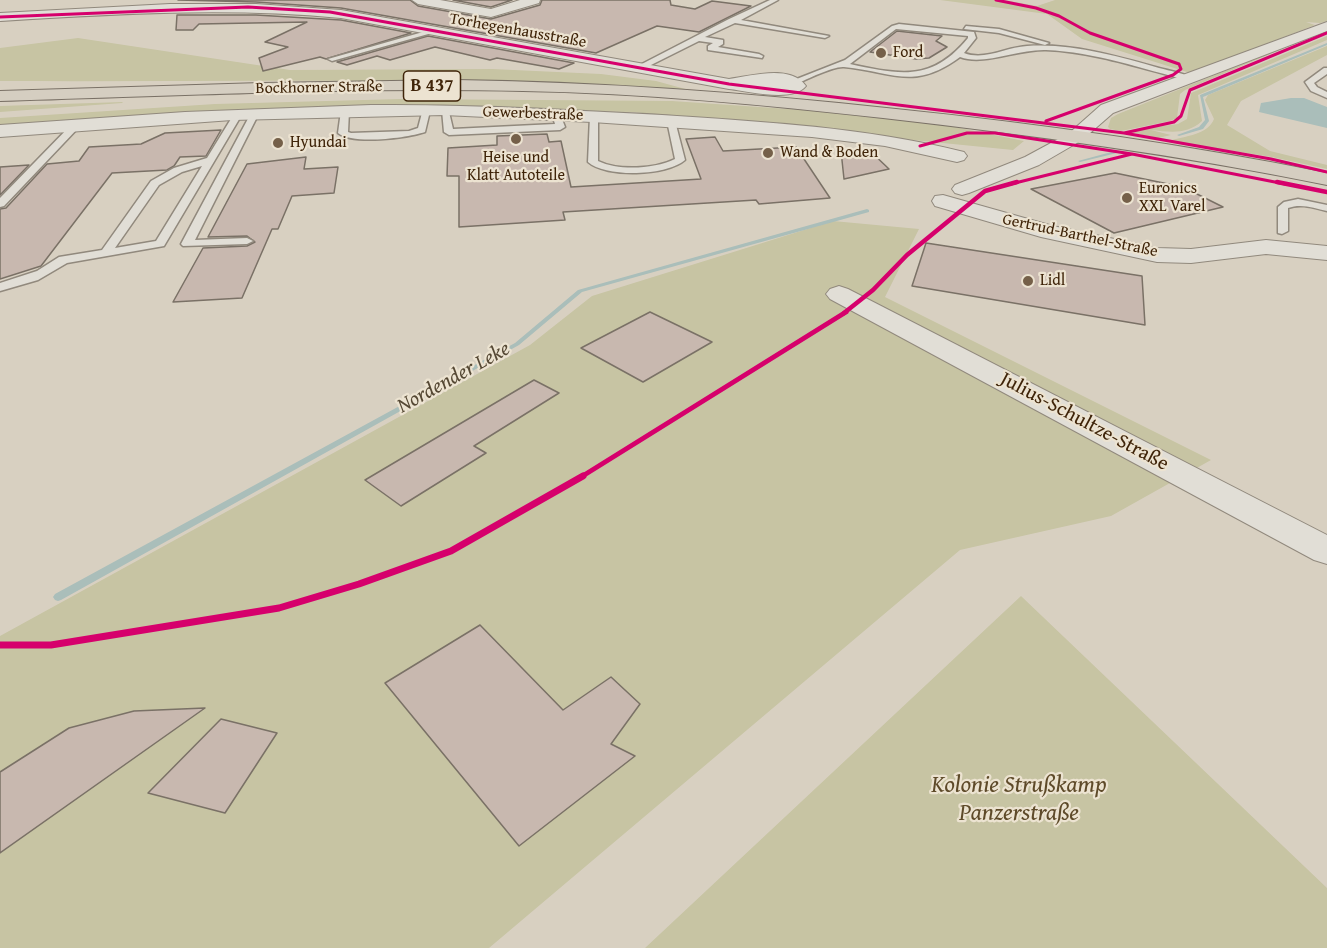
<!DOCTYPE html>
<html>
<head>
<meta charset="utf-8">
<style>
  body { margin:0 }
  canvas { display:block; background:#d8d0c1 }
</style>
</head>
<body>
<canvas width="1327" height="948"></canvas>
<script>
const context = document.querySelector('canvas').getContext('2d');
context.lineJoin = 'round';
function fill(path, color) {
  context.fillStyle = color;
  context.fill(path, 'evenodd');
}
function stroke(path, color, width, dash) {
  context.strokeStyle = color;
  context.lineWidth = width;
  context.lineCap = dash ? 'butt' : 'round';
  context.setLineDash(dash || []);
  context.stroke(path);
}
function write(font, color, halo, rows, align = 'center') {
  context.font = font + ' "Gentium Book Plus",serif';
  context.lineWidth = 4.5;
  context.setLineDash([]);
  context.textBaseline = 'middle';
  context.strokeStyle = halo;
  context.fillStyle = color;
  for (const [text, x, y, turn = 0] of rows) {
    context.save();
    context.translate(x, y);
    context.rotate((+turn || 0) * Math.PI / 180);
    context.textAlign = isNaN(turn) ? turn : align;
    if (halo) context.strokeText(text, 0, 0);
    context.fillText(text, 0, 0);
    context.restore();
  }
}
const green = new Path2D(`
  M940,0H1004L1037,6L1055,0H1327V21L1320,23L1306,22L1315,25L1194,72H1187L1082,39L1047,14Z
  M1327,30L1185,90L1180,94L1177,118L1170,121L1121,131L1110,129L1108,127L1111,118L1118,114Z
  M1327,36V40L1198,95L1202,121C1187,135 1170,132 1151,130L1171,135L1158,138L1132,133L1134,130L1178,124L1187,119L1191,93Z
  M78,38L290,70L492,69L601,74L656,81L689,90C460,77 230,82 0,81V48Z
  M1327,46V55L1241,101L1227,125L1270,151L1327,165V169L1272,157L1169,141C1184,136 1208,135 1214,119L1205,100L1208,95Z
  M401,99L672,101L803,110L940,124L1024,141L1013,150L632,112L448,109L0,127V118L215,104Z
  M123,102L122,103L0,112V106Z
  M833,221L919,229L885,297L1211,460L1111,516L960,550L489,948H0V636L530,345L592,296Z
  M1021,596L1327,888V948H645Z`);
const water = new Path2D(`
  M1291,98H1304L1327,107V128L1259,112L1261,103Z`);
const stream = new Path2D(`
  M1327,43V45L1203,97L1209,121L1203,129L1179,136L1177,135L1199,127L1205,120L1200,95Z
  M1115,151L1117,152V153L1080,162L1078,161Z
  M867,209L869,210V212L582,292L519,345L61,600L58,601L55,600L53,597L55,594L515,343L578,290Z`);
const building = new Path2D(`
  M178,0H410L418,6L491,19L540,5L542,0H670L671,5L695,9L712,1L751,6L699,32L657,26L596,53L341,8L256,2Z
  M453,0H512L491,7Z
  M177,15H256L341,20L411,33L326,59L320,57L263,71L259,58L288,47L265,42L307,22L199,24L193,30H176Z
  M897,31L942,36L936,41L947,47L929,58L916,59L870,52Z
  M428,36L574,63L559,69L497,58L490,60L435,47L390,60L377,56L347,65L337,62Z
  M221,130L206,156L180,157L174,166L167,170L112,173L41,266L0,279V209L6,208L47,164L79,161L89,147L141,144L165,133Z
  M547,134L549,142L561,141L571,187L701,179L686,139L715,137L723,151L796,147L830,198L759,204L756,200L563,212L565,220L459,227V176H447L448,148L497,145V136Z
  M868,149L889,169L844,179L841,151Z
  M306,157L304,169L338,167L334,193L292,196L278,229H272L242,298L173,302L203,248L247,246L255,242L247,236L208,237L247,164Z
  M29,165L0,195V167Z
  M1115,173L1183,187L1223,207L1114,233L1031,189Z
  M926,243L1142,276L1145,325L912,286Z
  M650,312L712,342L643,382L581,348Z
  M534,380L559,393L474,446L486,453L401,506L365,480Z
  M480,625L563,710L611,677L640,704L611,744L635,756L519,846L385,683Z
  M205,708L0,853V772L69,728L134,711Z
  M221,719L277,733L225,813L148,793Z`);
const service = new Path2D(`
  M770,0H778L741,20L829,36L825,38L735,23L705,37L723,40V44L718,47L759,54L763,56L762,58L708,50V46L713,43L699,41L643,69L636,67L729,19Z
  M899,24L974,32L976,38L964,53C985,61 1006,47 1027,46C1071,43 1117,56 1159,68C1170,71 1185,73 1194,79L1190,81C1143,69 1095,52 1046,50C1018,49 984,66 960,57C914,91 894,72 844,67C833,66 808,79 796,84L789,82L845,60L892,26ZM896,29L968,36V38C932,82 901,75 850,64Z
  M966,26L999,29L1049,43L1045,45L999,33L964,29Z
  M437,28L439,31L332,61L328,59Z
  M1324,68H1327V74L1314,83L1317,87L1327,92V98L1311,91L1305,82Z
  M345,108L349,111L348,132L351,133L409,131L418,128L423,109L430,111L425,132C407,138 353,145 338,133L341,111Z
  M442,110L449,112L453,129L555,124L552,114L556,111L560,114L565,127L560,130L449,135L444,132Z
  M254,112L258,115L195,240L247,238L253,241L247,244L183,246L181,244L250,115Z
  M594,113L598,116V161C619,171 654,169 675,159L667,121L671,118L675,121L685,160C667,176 606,178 588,162L590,116Z
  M234,114L241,116L164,246L67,263L38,280L0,291V283L37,271L59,257L102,250L151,181L174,168L207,158ZM202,166L156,241L115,248L159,185L182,172Z
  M73,123L81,125L4,206L0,207V198Z
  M1298,199L1327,205V211C1314,208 1301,203 1288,208V231L1282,234L1278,233V207L1284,202Z`);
const minor = new Path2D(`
  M412,0H440L491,9L520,0H540L539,3L491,17L418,4Z
  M170,4H256L341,10L729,79C752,76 790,64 806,86C793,103 748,91 729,89L341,18C227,7 114,14 0,21V13Z
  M371,105C468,104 565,110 662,115C764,122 865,127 964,152L967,156L964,160L957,162L885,146L812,137L592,122L444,115L232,120L0,137V125L185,112Z
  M1075,130L1082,132L1084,136L1082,140L1039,165L969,193L962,195L955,193L952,189L955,185L1025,157Z
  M943,195L1053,226L1157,248L1191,249L1266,240L1327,246V260L1266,254L1191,263L1157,262L1041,237L935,206L932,201L935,196Z
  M839,286L848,289L1327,535V564L1314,560L830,299L826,294L830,289Z`);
const tertiary = new Path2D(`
  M1327,22V31L1113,113L1082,140H1068L1066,136L1101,105Z`);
const primary = new Path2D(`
  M457,80C604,82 750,93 896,109C1041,124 1184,144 1327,173V185C1180,155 1032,135 883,118C763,105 643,93 523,91C348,87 174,96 0,101V91L261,83Z`);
const cyclewayFar3 = new Path2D(`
  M996,0L1036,8L1059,16L1090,33L1179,64L1181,69L1173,75L1046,121
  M0,17L248,7L330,12L729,84L1124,133L1271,159L1327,172
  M1124,133L1174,122L1181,116L1190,90L1327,33
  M920,146L967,133H995L1132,154L1285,184
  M1011,184L1132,154`);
const cyclewayFar2 = new Path2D(`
  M1277,182L1327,192
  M844,313L873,290L907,255L985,191L1017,182`);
const cyclewayFar1 = new Path2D(`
  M581,477L846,312`);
const cycleway = new Path2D(`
  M0,645H51L279,608L359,584L451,551L583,476`);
const markers = [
  [881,53,6,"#756049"],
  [516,139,6,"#756049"],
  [278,143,6,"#756049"],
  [768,153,6,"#756049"],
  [1127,198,6,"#756049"],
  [1028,281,6,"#756049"]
];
const farStreetnames = [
  ["Torhegenhausstraße",518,31,10],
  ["Bockhorner Straße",319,88,-1],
  ["Gewerbestraße",533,114,2],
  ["Gertrud-Barthel-Straße",1080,236,12]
];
const farPoinames = [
  ["Ford",893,53],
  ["Hyundai",290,143],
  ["Wand & Boden",780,153],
  ["Heise und",516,158,"center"],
  ["Klatt Autoteile",516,176,"center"],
  ["Euronics",1139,189],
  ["XXL Varel",1139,207],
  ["Lidl",1040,281]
];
const shields = [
  [432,86,57]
];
const shieldNames = [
  ["B 437",432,86]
];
const streetNames = [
  ["Julius-Schultze-Straße",1084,422,28]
];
const waterNames = [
  ["Nordender Leke",454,378,-29]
];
const nearParknames = [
  ["Kolonie Strußkamp",1019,786],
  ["Panzerstraße",1019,814]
];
fill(green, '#c7c4a3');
fill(water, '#aabeba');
fill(stream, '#aabeba');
fill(building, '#c8b8af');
stroke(building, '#7a7166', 1.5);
stroke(service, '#91897d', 3);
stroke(minor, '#91897d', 2);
stroke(tertiary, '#91897d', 2);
stroke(primary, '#7a7166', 2);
fill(service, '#e1ded6');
fill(minor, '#e1ded6');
fill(tertiary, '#e1ded6');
fill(primary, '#d5cec1');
stroke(cyclewayFar3, '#d6006c', 3);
stroke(cyclewayFar2, '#d6006c', 4.5);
stroke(cyclewayFar1, '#d6006c', 5);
stroke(cycleway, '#d6006c', 7);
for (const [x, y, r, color] of markers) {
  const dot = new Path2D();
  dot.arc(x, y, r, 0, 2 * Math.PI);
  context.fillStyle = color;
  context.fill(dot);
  stroke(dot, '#ece3d1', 2);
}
write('16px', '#3f2409', '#ece3d1', farStreetnames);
write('16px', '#3f2409', '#ece3d1', farPoinames, 'left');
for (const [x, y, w] of shields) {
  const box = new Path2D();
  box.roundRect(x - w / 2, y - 15, w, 30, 4.5);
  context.fillStyle = '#ece3d1';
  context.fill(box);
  stroke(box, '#3f2409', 1.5);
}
write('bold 18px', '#3f2409', null, shieldNames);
write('20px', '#3f2409', '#ece3d1', streetNames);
write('italic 21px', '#554834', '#ece3d1', waterNames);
write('italic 24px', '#5e4a29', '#ece3d1', nearParknames);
</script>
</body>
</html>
